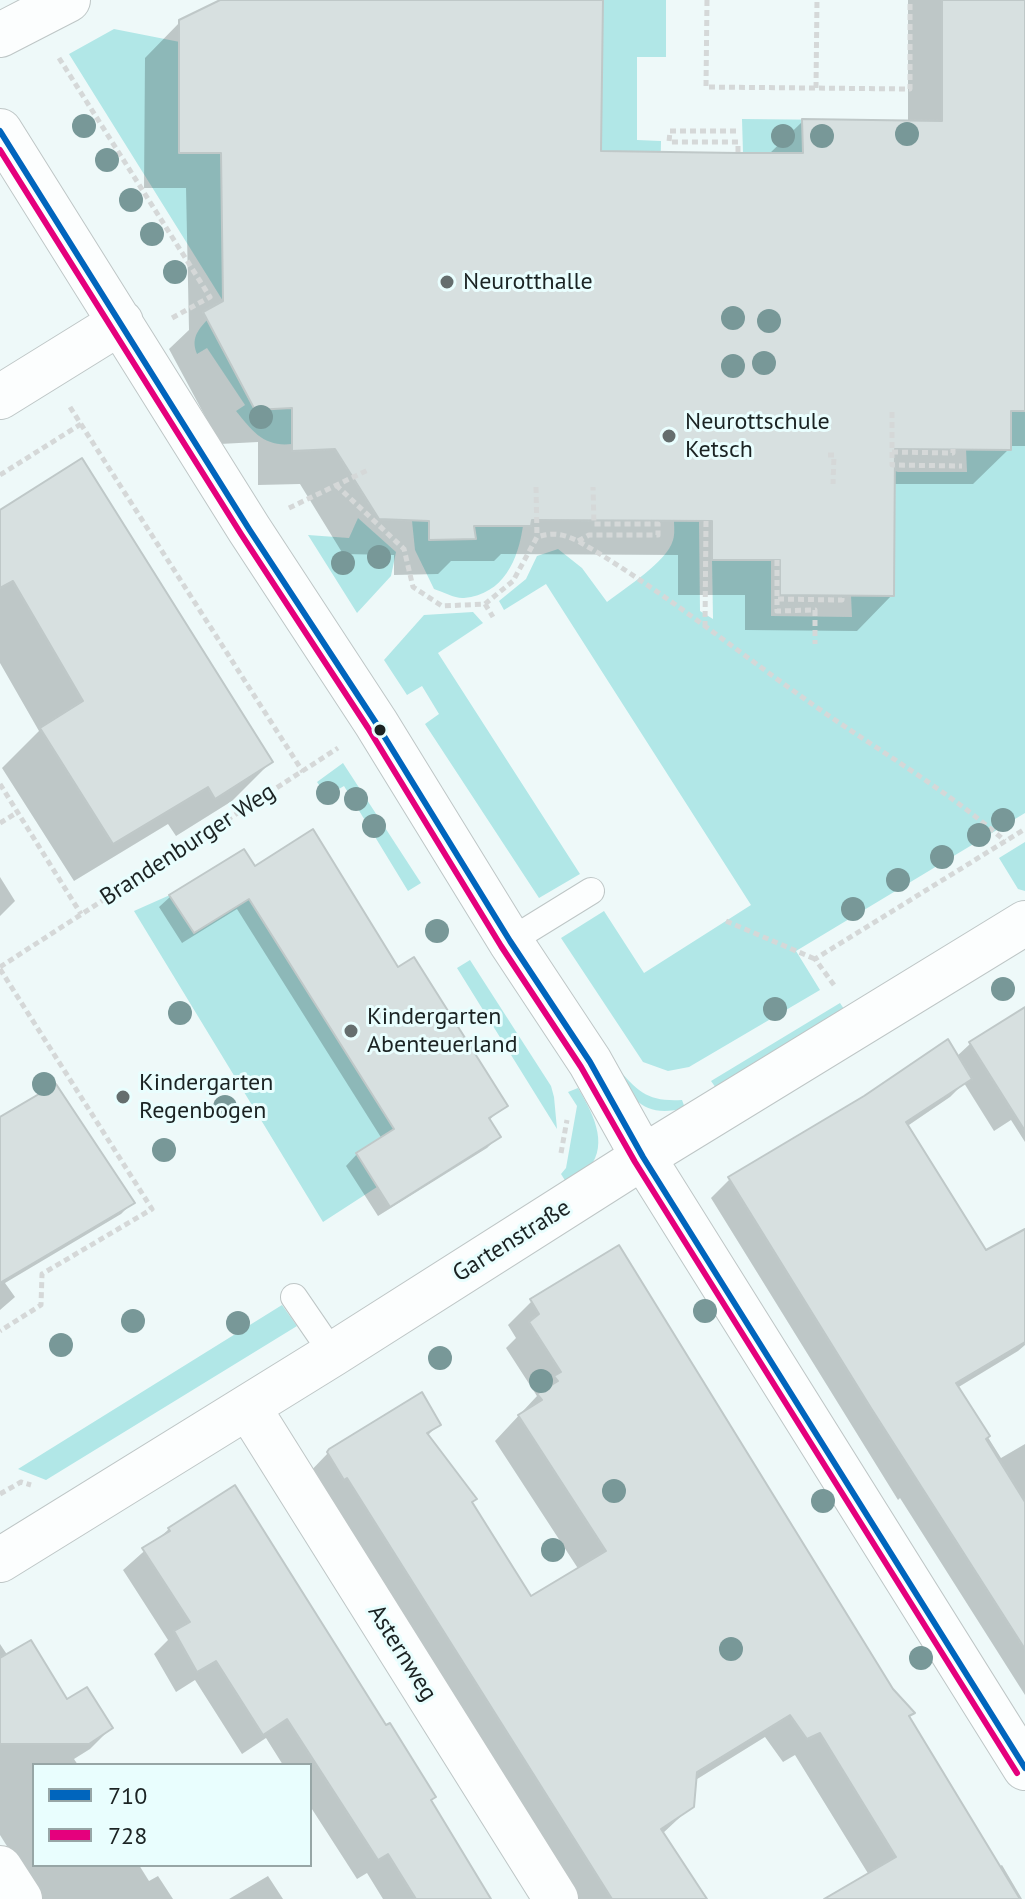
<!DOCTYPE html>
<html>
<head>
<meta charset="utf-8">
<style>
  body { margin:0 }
  #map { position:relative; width:1025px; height:1899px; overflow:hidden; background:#eef9f9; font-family:"PT Sans",sans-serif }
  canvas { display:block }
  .legend { position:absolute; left:32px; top:1763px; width:280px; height:104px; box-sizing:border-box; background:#e9fefe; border:2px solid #97a6a6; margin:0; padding:10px 14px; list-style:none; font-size:24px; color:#1b2323 }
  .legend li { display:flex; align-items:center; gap:16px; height:40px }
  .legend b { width:40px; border:2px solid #97a6a6 }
</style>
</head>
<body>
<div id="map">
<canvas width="1025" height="1899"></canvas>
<ul class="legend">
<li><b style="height:10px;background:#0065bd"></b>710</li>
<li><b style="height:10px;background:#e5007d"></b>728</li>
</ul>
</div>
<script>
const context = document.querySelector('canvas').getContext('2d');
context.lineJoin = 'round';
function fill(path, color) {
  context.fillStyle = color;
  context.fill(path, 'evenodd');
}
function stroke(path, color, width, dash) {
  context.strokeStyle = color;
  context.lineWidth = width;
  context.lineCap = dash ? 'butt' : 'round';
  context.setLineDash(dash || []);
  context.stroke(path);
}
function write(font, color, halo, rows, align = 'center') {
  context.font = font + ' "PT Sans",sans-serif';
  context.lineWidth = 6;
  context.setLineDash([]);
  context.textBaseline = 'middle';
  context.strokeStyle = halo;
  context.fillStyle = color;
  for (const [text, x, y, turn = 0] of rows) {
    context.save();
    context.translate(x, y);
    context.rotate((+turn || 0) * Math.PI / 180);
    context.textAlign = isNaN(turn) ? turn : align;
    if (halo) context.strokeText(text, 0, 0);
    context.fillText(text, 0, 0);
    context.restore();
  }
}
const green = new Path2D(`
  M603,0H666V57H637V140L661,141L660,191H601Z
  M114,29L180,42L179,153H221L223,301L69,54Z
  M742,119L845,120L844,154L743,153Z
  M207,320L255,409L294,408L292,444C264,447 253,432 236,411L245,405L207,348L197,354C191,339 197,331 207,320Z
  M1011,411H1025V813L796,951L820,990L689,1067L668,1071L643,1062L561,938L604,911L644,973L751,905L546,584L504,610L499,601L526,579L537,556L558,549L582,568L607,602C625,588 667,562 673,540C675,534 674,527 674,521H699L700,611L713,619L712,560H771V616L852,617L851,596H894L895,522L883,467L898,472H967L966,449Z
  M358,518L396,552L391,576L357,613L308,535L349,538Z
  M412,521H429V540L475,539L474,526H523C518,560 504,594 464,598C456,599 443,592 434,589L415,550Z
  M473,612L483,623L438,653L580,874L539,898L425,724L439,714L422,686L407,695L384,660L424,615Z
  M343,763L421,883L408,891L344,786L327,796L317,782Z
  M1025,842V891L1018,889L999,858Z
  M170,895L194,933L249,899L394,1129L356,1153L377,1187L323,1222L134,911Z
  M470,960L551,1086L554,1097L557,1129L457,968Z
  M840,1003L844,1009L716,1088L711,1081Z
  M617,1067C637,1092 649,1102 682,1100L685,1108C646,1118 631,1102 617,1067Z
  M578,1088C591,1110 610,1143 589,1168C583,1174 573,1178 566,1182L561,1174L566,1168L577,1106L568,1092Z
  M282,1305L297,1326L46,1480L18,1469Z`);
const shadow = new Path2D(`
  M225,0H601L599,153L768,155L803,121L908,122V0H1025V446H1009V449L973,484H893L892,595L857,631L745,630V595H678V555L501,554L494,561H451L438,574L394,575V555L343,554L300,484L258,485V442L220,444L169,349L189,330L186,188H144L145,58L180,22Z
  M0,512L271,762L232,801L176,836L168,824L74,881L2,768L39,731L0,663Z
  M254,869L397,970L505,1106L488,1121L498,1137L487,1148L378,1216L346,1166L357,1154L382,1139L237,909L182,943L159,907L171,896Z
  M0,877L15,901L0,916Z
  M1025,1010V1142L1011,1120L994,1131L964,1083L950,1097L906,1127L985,1253L1025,1231V1345L1018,1351L957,1388L1001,1458L1025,1444V1695L900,1498L898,1500L711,1198L730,1179L956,1057L970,1044Z
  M0,1120L132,1203L121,1214L5,1283L15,1297L0,1310Z
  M532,1301L907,1718L998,1867L1002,1865L1022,1899H842L869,1875L795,1755L783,1762L765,1737L694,1781L692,1806L662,1834L704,1899H574L305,1477L328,1453L438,1425L427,1436L531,1599L579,1570L495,1441L537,1396L506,1348L516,1338L508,1325Z
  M169,1529L429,1801L490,1899H383L367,1873L357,1879L310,1806V1765H283L266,1738L242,1754L195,1680L176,1692L154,1654L168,1640L123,1570Z
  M0,1644L8,1656L67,1702L111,1728L90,1749L74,1759L78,1765H34V1865H139L149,1881L158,1876L173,1899H40L0,1835Z
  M268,1876L283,1899H229Z`);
const building = new Path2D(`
  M220,0H603L601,151L738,153H803L802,119L942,121V0H1025V411H1011V450L895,449L894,596L780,595V560H712V521L532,520L531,526H474L476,539L429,540V521L379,519L335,449L292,451V408L255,410L203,312L223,301L221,153H179V20Z
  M82,458L273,762L215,799L208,787L113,844L40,728L83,701L13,581L0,588V510Z
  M313,829L398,967L414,957L508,1106L489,1118L501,1137L390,1207L356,1153L394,1129L249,899L194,933L169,895L244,849L255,866Z
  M1025,1007V1131L969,1042Z
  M948,1039L972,1079L906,1122L986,1250L1025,1229V1342L956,1383L990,1436L986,1439L1025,1502V1649L871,1408L728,1177L864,1096Z
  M56,1084L135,1203L0,1283V1117Z
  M619,1245L893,1689L915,1713L909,1716L1020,1899H824L896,1857L820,1733L807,1739L790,1715L697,1772L694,1807L661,1829L707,1899H612L347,1478L344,1480L327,1452L329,1449L422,1392L441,1425L427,1433L477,1499L472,1502L531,1596L606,1551L518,1415L542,1400L537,1394L558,1381L554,1376L561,1372L529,1322L539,1314L530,1299Z
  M235,1485L386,1725L390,1723L436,1797L431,1800L491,1899H416L388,1854L378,1860L287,1719L263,1735L216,1661L197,1672L174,1631L190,1622L142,1548L170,1531L168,1528Z
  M31,1640L67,1699L87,1687L113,1728L89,1744H0V1658Z`);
const path = new Path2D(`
  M707,0L706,87L910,89V0
  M59,58L210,297L172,318
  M816,88L817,0
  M736,131H670L669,142H738V153
  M70,407L303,772
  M892,412V465L962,466
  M892,452L953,453V449
  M828,455H834L833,484
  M0,475L81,424
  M336,485L404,549L413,587L442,606L485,604L513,581L537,537C553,532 563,534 578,541C658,587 736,651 812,704C877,750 946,789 1005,841
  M536,487L537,537
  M289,508L370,469
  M578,541L589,535H658V524H594L593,487
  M777,560V599L842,600V596
  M777,599V611L815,610V644
  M485,604L493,617
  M705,627L706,521
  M0,784L81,914
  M0,823L18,812
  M726,921L815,959
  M0,967L338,748
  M0,969L152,1209L42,1274L41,1305L0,1331
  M834,985L815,959L1025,829
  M561,1153L567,1120
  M0,1494L21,1482L31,1485`);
const service = new Path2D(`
  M510,941L591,891
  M294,1297L333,1354`);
const minor = new Path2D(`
  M0,35L68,0
  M0,131L249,529L376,723L510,941L590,1062L643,1157L1025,1768
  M0,397L121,322
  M248,1407L556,1899
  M0,1560L333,1354L643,1157L1025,923
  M0,1868L20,1899`);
const bus1 = new Path2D(`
  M0,131L249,529L376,723L510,941L590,1062L643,1157L1025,1768`);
const bus2 = new Path2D(`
  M0,150L241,534L368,728L501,946L581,1067L635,1162L1017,1773`);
const trees = [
  [84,126],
  [907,134],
  [783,136],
  [822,136],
  [107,160],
  [131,200],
  [152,234],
  [175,272],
  [733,318],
  [769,321],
  [764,363],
  [733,366],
  [261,417],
  [379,557],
  [343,563],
  [328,793],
  [356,799],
  [1003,820],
  [374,826],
  [979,835],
  [942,857],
  [898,880],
  [853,909],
  [437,931],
  [1003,989],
  [775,1009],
  [180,1013],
  [44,1084],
  [225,1107],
  [164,1150],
  [705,1311],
  [133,1321],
  [238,1323],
  [61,1345],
  [440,1358],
  [541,1381],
  [614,1491],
  [823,1501],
  [553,1550],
  [731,1649],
  [921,1658]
];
const markers = [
  [447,282,8,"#656e6e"],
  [669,436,8,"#656e6e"],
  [380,730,7,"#1b2323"],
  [351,1031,8,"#656e6e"],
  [123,1097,8,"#656e6e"]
];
const poiNames = [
  ["Neurotthalle",463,282],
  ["Neurottschule",685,422],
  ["Ketsch",685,450],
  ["Kindergarten",367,1017],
  ["Abenteuerland",367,1045],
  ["Kindergarten",139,1083],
  ["Regenbogen",139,1111]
];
const streetNames = [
  ["Brandenburger Weg",188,845,-33],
  ["Gartenstraße",512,1241,-32],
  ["Asternweg",402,1653,58]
];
fill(green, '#b1e7e7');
fill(shadow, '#0003');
fill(building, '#d7e0e0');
stroke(building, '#bfc8c8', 2);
stroke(service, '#bec6c6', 28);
stroke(minor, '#bec6c6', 46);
stroke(path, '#d5d8d8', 5, [6, 4]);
stroke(service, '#fcfefe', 26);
stroke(minor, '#fcfefe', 44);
stroke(bus1, '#0065bd', 6);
stroke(bus2, '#e5007d', 6);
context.fillStyle = '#789898';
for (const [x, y] of trees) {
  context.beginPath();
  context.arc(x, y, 12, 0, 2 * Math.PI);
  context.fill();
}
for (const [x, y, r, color] of markers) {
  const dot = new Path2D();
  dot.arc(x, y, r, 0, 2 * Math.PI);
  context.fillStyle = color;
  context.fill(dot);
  stroke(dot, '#e9fefe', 3);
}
write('24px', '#1b2323', '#e9fefe', poiNames, 'left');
write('24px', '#1b2323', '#e9fefe', streetNames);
</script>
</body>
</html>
